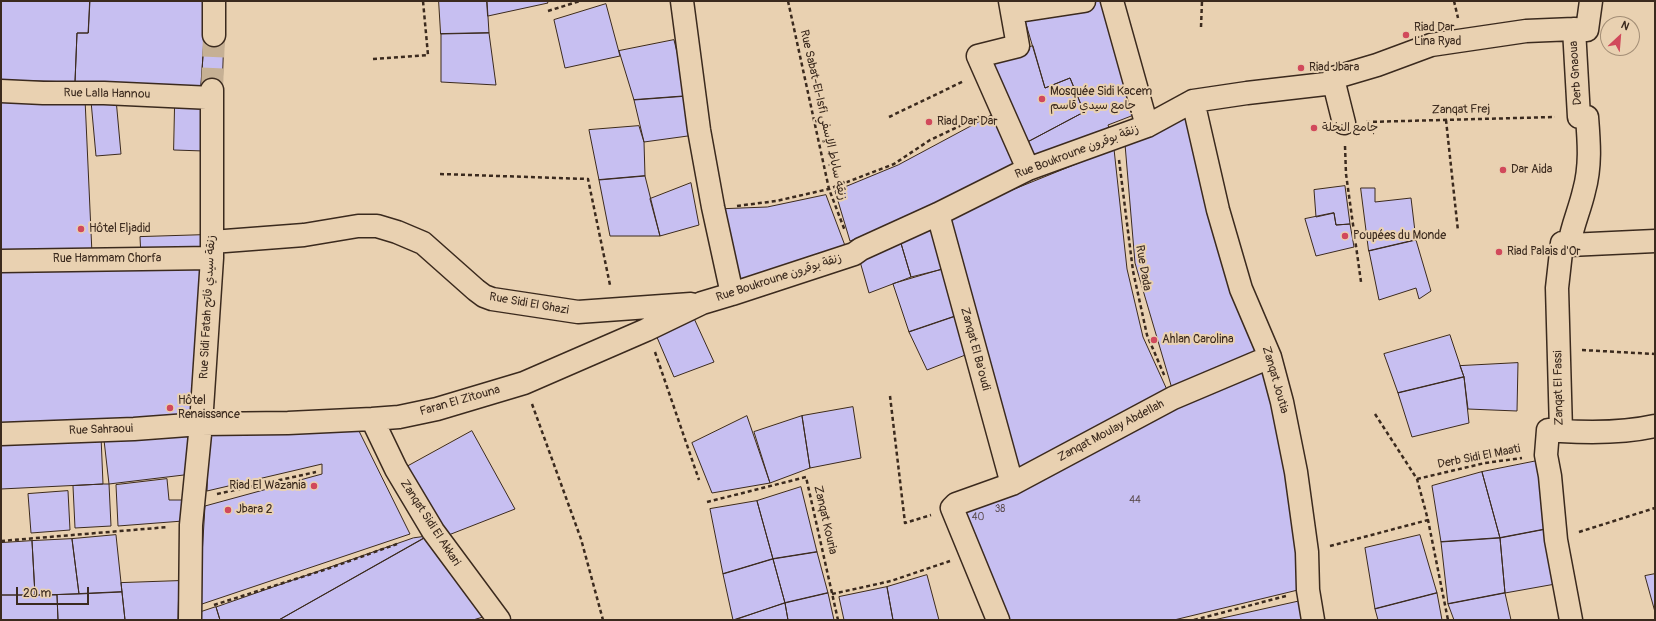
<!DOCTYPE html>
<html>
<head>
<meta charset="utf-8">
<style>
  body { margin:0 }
  #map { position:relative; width:1656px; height:621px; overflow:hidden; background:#e9d1b1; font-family:Pangolin,sans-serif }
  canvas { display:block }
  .frame { position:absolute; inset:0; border:2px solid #3b2a1e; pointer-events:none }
  .north { position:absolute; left:1600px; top:16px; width:40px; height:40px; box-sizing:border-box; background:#e9d1b1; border:1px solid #a38e76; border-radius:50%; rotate:26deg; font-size:11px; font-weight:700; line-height:16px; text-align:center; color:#3b2a1e }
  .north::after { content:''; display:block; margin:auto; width:14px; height:18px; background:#d1495b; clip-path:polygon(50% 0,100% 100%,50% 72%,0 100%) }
  .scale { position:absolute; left:16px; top:587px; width:73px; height:18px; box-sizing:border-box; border:2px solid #3b2a1e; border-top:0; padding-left:5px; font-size:12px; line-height:14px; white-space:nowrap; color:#3b2a1e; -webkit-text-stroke:3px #e9d1b1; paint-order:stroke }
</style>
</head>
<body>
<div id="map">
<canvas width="1656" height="621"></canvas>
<div class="frame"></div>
<div class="north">N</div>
<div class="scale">20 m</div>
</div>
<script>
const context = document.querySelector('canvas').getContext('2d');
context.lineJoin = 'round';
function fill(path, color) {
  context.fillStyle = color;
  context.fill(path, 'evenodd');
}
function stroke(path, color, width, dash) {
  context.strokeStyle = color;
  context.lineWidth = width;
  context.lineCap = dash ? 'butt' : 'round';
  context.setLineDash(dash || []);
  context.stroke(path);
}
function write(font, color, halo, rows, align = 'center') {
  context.font = font + ' Pangolin,"Playpen Sans Arabic",sans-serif';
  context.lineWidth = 4;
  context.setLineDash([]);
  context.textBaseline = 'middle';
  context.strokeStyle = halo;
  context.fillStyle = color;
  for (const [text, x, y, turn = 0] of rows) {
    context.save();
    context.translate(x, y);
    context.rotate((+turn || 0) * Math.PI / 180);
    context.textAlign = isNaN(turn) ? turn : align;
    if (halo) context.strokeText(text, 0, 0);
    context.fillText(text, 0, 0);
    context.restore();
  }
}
const building = new Path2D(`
  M1,1H90L88,33H77L75,82L1,80Z
  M90,1H206L201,89L75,82L77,33H88Z
  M439,1H487L489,33L441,34Z
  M487,1H547L548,3L488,16Z
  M1098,1H1108L1139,113L1108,125L1111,134L1028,163L1018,147L1084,112L1070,78L1045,88L1023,14Z
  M606,4L620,56L565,68L554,20Z
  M489,33L496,85L441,82V34Z
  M205,34L224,35L222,90L201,89Z
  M674,40L688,96L634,100L619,51Z
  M1033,46L1045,88L1070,78L1084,112L1018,147L986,61Z
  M688,96L695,135L644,142L634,100Z
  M1,99H85L92,254L1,256Z
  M116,99L121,154L96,156L91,101Z
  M175,104H204V151L174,150Z
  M994,114L1018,169L919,215L850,241L835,191L898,165Z
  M1195,115L1266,358L1173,392L1135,263L1125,144Z
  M639,126L644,142L645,176L599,180L589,130Z
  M1114,149L1127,269L1143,337L1168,392L1016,477L949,216Z
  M645,176L660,236H610L599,180Z
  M691,183L699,225L660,236L650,199Z
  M1345,186L1350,224L1336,225L1334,213L1316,217L1314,190Z
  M1361,188H1375V202L1411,198L1416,240L1369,251Z
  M826,195L847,251L735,291L716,209L767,207Z
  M1334,213L1336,225L1350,224L1354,247L1316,256L1305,219Z
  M938,224L947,268L911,277L900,240Z
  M205,235L206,255L141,257L140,237Z
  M900,240L911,277L869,293L859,258Z
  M1416,240L1431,291L1419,299L1416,288L1379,300L1369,251Z
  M206,268L196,414L1,428V270Z
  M947,268L959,315L909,332L893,284Z
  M692,314L714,362L674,377L653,328Z
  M959,315L973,352L927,370L909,332Z
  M1450,335L1464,377L1398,393L1384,354Z
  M1518,363L1517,411L1468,409L1464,377L1460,366Z
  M1266,371L1290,491L1302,589L1174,620H1004L958,509L1182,398Z
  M1464,377L1469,423L1412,437L1398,393Z
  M853,407L861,458L810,468L802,416Z
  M747,416L770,483L712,493L692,443Z
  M802,416L810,468L770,483L754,432Z
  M357,427L410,534L199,605L205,506L322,474V464L207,491L208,436Z
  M187,431L192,474L109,484L104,440Z
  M472,431L515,509L446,536L401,470Z
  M101,436L103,484L1,489V441Z
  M1542,460L1552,528L1500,538L1482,472Z
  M1482,472L1500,538L1441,542L1432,486Z
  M167,479L169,500H185L183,521L118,526L116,485Z
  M103,484H109L111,526L75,528L73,486Z
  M801,487L817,552L773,559L757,501Z
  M68,491L70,530L31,533L28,494Z
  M757,501L773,559L723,574L710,509Z
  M1552,528L1561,583L1505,593L1500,538Z
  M116,535L122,592L79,594L72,539Z
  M1420,535L1437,593L1375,609L1365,548Z
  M428,536L279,620H220L216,607L413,538Z
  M428,536L483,617L473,620H279Z
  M1500,538L1505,593L1448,604L1441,542Z
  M72,539L79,594L35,595L32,541Z
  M32,541L35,595H1V543Z
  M817,552L828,593L785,603L773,559Z
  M773,559L785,603L733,620L723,574Z
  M1655,574V612L1645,576Z
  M927,575L939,620H893L887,587Z
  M179,581L178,620H125L121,583Z
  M887,587L893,620H844L839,597Z
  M122,592L125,620H58L57,595Z
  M828,593L834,620H788L785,603Z
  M1437,593L1442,620H1378L1375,609Z
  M1505,593L1511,620H1454L1448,604Z
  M1,595H57L58,620H1Z
  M1305,600L1309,620H1214Z
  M785,603L788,620H735Z
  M216,607L220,620H198V613Z`);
const minorTunnel = new Path2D(`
  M212,90L214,35`);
const path = new Path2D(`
  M788,1L829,189L845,231
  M1454,1L1458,18
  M548,11L580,1
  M1201,27L1202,1
  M373,59L428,55L423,1
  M889,117L964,81
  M1446,120L1458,231
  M1366,122L1555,117
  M1345,146L1346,174L1361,282
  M1119,160L1133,271L1147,335L1165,377
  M440,174L588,179L610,285
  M737,206L776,201L829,189L894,164L930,140L979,117
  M1509,252L1537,255
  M1582,350L1655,354
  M655,352L699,480
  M890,396L905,523L931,515
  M532,404L581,539L603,620
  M1375,414L1417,479L1428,520L1448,620
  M1417,479L1485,463L1522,458
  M217,494L316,472
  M707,502L806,477L838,620
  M1579,532L1655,508
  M1,541L168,527
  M1330,546L1428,520
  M832,594L891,581L950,561
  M214,605L327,569L397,544
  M1194,620L1286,596`);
const minor = new Path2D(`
  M682,1L699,130L713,207L732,294
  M1010,1L1018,46L978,56L1028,169
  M1112,1L1147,126
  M1012,12L1084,1
  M214,35V1
  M1334,83L1333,78L1377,65L1431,45L1526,31L1574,29L1587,30L1591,1
  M1,91L43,93H104L212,98
  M1193,101L1218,210L1241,289L1270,357L1282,402L1296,472L1307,552L1308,590L1313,620
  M938,214L1012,484
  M212,242L304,235L358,226H377L397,232L423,243L476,290L484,296L492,299L578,312L691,304
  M1569,245C1572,226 1580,209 1584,191C1591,166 1589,142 1587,117H1579L1574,29
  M1,261L212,258
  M372,419L396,469L433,531L499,620
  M1561,431C1593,433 1624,433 1655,426
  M1,434L134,429L201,424L288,423L372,419L399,417L437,409L524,383L646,330L702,303L732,294L854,254L861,249L938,214L1028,169L1147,126L1193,101L1247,93L1334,83L1344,123
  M190,620L191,525L201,424L212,258V90
  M998,620L952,508L956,504L1012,484L1173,398L1270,357
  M1571,620L1556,540L1550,476L1546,455L1548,430L1561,431L1557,288L1562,243L1569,245L1655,241`);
const markers = [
  [1406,35,4,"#d1495b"],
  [1301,68,4,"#d1495b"],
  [1042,99,4,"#d1495b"],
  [929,122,4,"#d1495b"],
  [1314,128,4,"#d1495b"],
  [1503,170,4,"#d1495b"],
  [81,229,4,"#d1495b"],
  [1345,236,4,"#d1495b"],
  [1499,252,4,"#d1495b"],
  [1154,340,4,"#d1495b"],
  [170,408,4,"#d1495b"],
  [314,486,4,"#d1495b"],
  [228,510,4,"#d1495b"]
];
const numberNames = [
  ["44",1135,500],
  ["38",1000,509],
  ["40",978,517]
];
const poiNames = [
  ["Riad Dar",1414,28],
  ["Lina Ryad",1414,42],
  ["Riad Jbara",1309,68],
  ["Mosquée Sidi Kacem",1050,92],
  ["جامع سيدي قاسم",1050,106],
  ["Riad Dar Dar",937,122],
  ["جامع النخلة",1322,128],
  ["Dar Aida",1511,170],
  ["Hôtel Eljadid",89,229],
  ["Poupées du Monde",1353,236],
  ["Riad Palais d'Or",1507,252],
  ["Ahlan Carolina",1162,340],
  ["Hôtel",178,401],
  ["Renaissance",178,415],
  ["Riad El Wazania",306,486,"right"],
  ["Jbara 2",236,510]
];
const streetNames = [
  ["Derb Gnaoua",1576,73,-94],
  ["Rue Lalla Hannou",107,94,1],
  ["Zanqat Frej",1461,110,-1],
  ["Rue Sabat-El-Isfi زنقة ساباط الإسفي",823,115,77],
  ["Rue Boukroune زنقة بوقرون",1077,152,-21],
  ["Rue Hammam Chorfa",107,259],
  ["Rue Dada",1143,268,80],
  ["Rue Boukroune زنقة بوقرون",779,278,-18],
  ["Rue Sidi El Ghazi",529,304,10],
  ["Rue Sidi Fatah زنقة سيدي فاتح",208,307,-87],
  ["Zanqat El Ba'oudi",975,349,75],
  ["Zanqat Joutia",1275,380,74],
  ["Zanqat El Fassi",1559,388,-91],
  ["Faran El Zitouna",460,401,-16],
  ["Rue Sahraoui",101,430,-2],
  ["Zanqat Moulay Abdellah",1111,431,-28],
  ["Derb Sidi El Maati",1479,457,-11],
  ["Zanqat Kouria",825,520,77],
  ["Zanqat Sidi El Akkari",430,523,57]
];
fill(building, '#c7bff1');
stroke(building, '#3b2a1e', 1);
stroke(minorTunnel, '#c6b094', 22, [22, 11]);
stroke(minor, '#3b2a1e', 25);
stroke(path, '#3b2a1e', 2.5, [4, 3]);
stroke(minor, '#e9d1b1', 22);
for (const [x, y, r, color] of markers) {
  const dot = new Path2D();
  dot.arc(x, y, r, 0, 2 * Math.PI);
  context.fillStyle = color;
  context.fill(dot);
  stroke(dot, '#e9d1b1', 1.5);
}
write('10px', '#5e4f53', null, numberNames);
write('12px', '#3b2a1e', '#e9d1b1', poiNames, 'left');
write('12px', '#3b2a1e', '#e9d1b1', streetNames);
</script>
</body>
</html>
